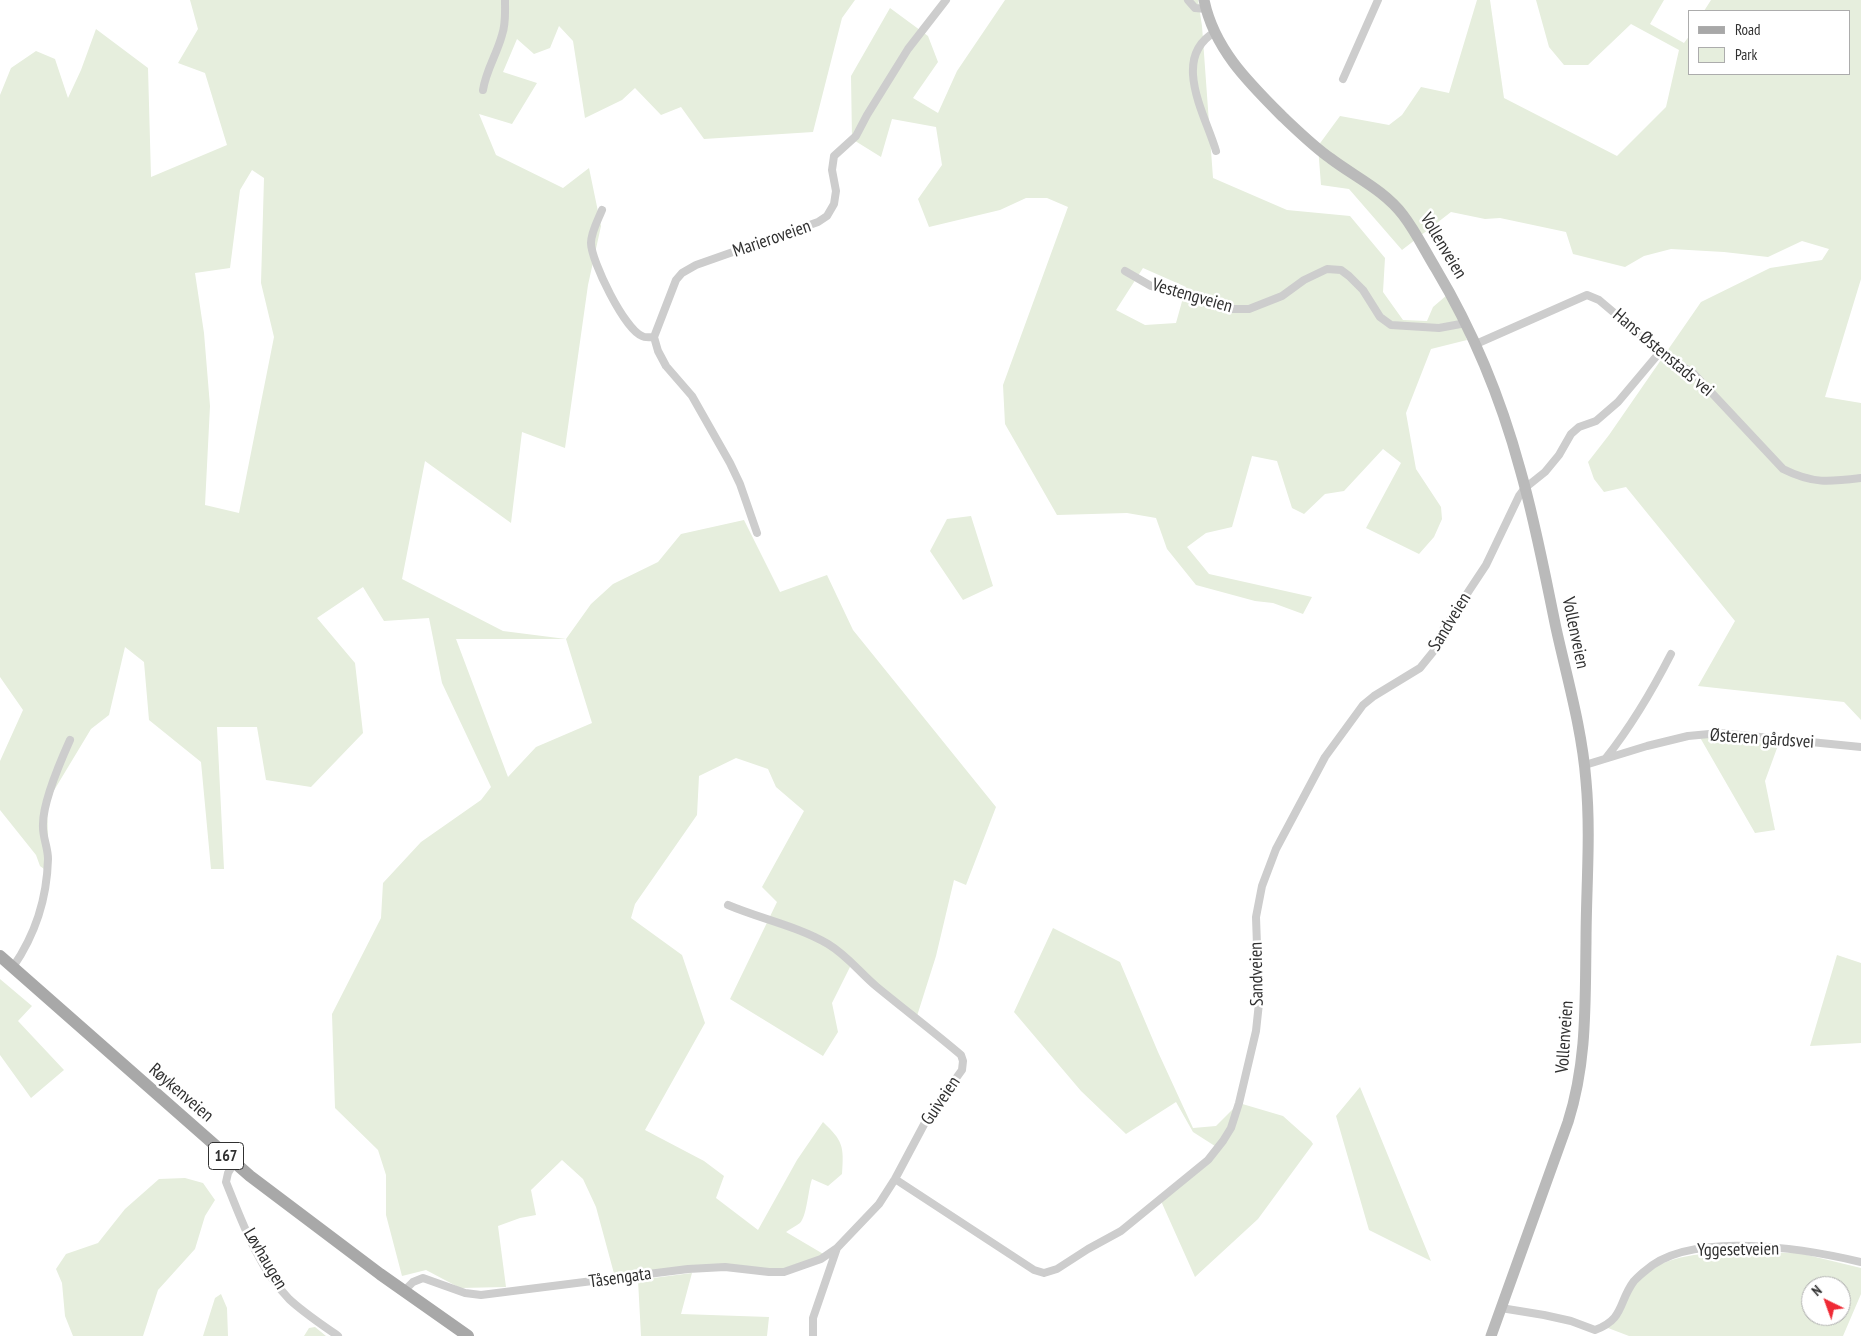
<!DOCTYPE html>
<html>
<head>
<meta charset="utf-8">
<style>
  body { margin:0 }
  #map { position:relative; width:1861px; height:1336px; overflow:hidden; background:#fff; font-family:"PT Sans Narrow",sans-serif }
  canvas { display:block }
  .legend { position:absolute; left:1688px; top:10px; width:162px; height:65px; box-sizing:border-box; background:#fff; border:1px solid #acacac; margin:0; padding:6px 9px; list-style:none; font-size:15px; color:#303030 }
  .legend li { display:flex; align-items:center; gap:10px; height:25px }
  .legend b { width:25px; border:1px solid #acacac }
  .north { position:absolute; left:1801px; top:1276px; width:50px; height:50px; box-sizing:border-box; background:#fff; border:1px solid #acacac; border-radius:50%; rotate:318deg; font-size:14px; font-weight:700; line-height:20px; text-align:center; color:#303030 }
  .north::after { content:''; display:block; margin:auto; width:18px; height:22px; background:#ef2a35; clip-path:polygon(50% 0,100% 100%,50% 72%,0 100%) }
</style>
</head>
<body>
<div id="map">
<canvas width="1861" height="1336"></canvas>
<ul class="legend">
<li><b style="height:6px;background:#a8a8a8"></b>Road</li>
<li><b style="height:14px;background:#e6eedd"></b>Park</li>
</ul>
<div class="north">N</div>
</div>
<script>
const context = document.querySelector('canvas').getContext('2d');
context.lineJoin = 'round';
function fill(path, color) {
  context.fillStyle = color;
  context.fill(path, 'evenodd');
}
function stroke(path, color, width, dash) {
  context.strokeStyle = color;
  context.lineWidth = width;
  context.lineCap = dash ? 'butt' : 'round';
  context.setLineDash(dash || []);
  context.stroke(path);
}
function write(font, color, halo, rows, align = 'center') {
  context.font = font + ' "PT Sans Narrow",sans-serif';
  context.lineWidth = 5;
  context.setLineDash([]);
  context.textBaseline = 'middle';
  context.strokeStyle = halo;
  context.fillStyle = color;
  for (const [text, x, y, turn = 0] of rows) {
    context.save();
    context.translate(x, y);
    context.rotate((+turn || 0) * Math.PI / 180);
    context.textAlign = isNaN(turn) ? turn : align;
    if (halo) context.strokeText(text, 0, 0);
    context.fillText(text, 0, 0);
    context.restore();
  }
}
const green = new Path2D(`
  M190,0H855L842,18L813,132L704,139L681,107L661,115L635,88L622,100L585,118L573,41L559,26L550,48L534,54L517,39L503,72L537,83L512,124L479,114L496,155L563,188L589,168L601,226L588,285L565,448L522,432L511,523L425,461L402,579L503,631L566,639L591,604L613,584L658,562L681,534L744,520L780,592L827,575L853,630L996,807L966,885L954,880L936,956L917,1016L851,965L832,1003L838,1032L823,1056L730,999L777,902L762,887L804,811L776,787L768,769L736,758L699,776L697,815L635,904L631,918L682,955L705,1023L645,1130L704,1161L724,1176L716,1198L758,1230L797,1160L823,1122C843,1141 844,1146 842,1174L828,1186L812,1179C808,1190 807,1216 800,1223C796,1226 790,1229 786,1232L825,1255L782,1272L717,1269L616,1281L596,1207L583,1179L562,1160L531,1190L536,1215L520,1218L498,1226L506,1287L460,1288L426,1270L402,1276L386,1215V1175L378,1150L335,1108L332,1014L381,918L383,883L421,842L481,800L491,787L442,683L429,618L384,621L363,587L317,618L355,663L363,733L311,787L266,780L257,727H217L224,869H211L201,762L149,720L144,662L125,647L109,715L91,729L47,802L48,840L44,869L40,866L36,855L0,810V761L23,710L0,677V95L11,68L36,51L55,59L68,98L81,70L96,29L148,68L151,177L227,145L205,73L178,63L198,29ZM252,170L264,178L261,283L274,337L239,513L205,505L210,406L204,333L195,273L230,268L240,190ZM456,639H566L592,723L536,747L508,777Z
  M1005,0H1198L1202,26L1213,178L1287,210L1350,216L1385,258L1383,292L1403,320L1427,321L1433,307L1447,295L1458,314L1467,340L1431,349L1406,413L1416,469L1441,507L1442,519L1434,537L1419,554L1366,528L1401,463L1383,449L1344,491L1325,494L1304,514L1292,508L1277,461L1252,456L1232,527L1206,533L1187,547L1209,574L1312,597L1303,614L1273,603L1255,601L1196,585L1167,549L1156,518L1127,513L1057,515L1005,424L1003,385L1068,207L1047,198H1026L1000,210L929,227L918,199L942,165L936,127L892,119L881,157L852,139L851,76L890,8L928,36L938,62L913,98L938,113L957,71ZM1143,268L1186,287L1176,323L1145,325L1116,310Z
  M1477,0H1490L1504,98L1617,156L1666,107L1679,50L1631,24L1588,65H1564L1549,47L1536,0H1664L1650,24L1684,43L1690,35V74H1850V11H1704L1711,0H1861V279L1825,397L1861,403V720L1844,702L1698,686L1735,621L1626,487L1604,492L1594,479L1588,462L1609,435L1701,302L1770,268L1822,260L1829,249L1802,241L1768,257L1724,252L1671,249L1644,256L1625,267L1573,254L1566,232L1500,218L1485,219L1451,212L1402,250L1349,189L1321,185L1318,146L1340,116L1389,125L1402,115L1421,87L1449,93Z
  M971,516L993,586L963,600L930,551L947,519Z
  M1698,734L1780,740L1765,781L1775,830L1755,833Z
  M1053,928L1120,962L1158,1052L1193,1128L1216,1126L1239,1103L1283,1116L1311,1141L1313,1144L1258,1219L1195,1277L1161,1201L1218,1148L1193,1132L1176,1102L1126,1134L1081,1091L1014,1012Z
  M1837,955L1861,963V1043L1810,1046Z
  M0,979L32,1006L18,1021L64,1070L31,1098L0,1055Z
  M1360,1087L1431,1261L1369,1230L1336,1116Z
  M185,1178L203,1183L215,1200L205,1216L195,1249L158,1290L143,1336H73L65,1316L62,1283L56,1269L66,1254L98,1243L125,1209L159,1179Z
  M1735,1252L1799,1253L1861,1268V1294L1843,1336H1629L1608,1328C1616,1314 1623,1296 1634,1284C1661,1254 1698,1254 1735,1252ZM1811,1286H1841V1316H1811Z
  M692,1273L681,1314L769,1317L767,1336H641L638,1280Z
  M221,1294L227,1308L228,1336H203L215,1298Z
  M315,1327L326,1336H304L309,1328Z`);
const minor = new Path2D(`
  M1188,0L1195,8L1206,9
  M1215,32C1170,58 1206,116 1216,151
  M1343,79L1378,0
  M483,90C486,70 497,54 502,35C506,24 505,12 505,0
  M602,210C598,220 591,232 591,243C591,261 625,330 642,336C645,338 651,337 654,337
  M1125,271L1151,286L1226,309H1249L1282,296L1304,280L1327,269L1341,270L1349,276L1363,290L1380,317L1391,325L1439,328L1466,323
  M1476,344L1587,295L1599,300L1664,355L1694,374L1783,469C1813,484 1829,482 1861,478
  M757,533L740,484L730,463L692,396L666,366L658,351L654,337L676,280L682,273L696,265L818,222L827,216L834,204L836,191L832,170L834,156L856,136L867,115L908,49L946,0
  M1606,758C1632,725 1652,691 1671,654
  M1585,765L1647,746L1688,736L1720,733L1861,747
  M728,905C761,919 797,926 828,944C848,956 860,973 877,987C905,1010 934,1032 961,1055L963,1061L962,1070L928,1117L895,1179L879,1204L837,1248L813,1318V1336
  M13,967C35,935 47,898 48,859C48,847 42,836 43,824C43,803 61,760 70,740
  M234,1163L228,1173L226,1182C242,1222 258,1267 289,1299C304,1313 321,1324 338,1336
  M895,1179L1034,1270L1044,1273L1057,1269L1088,1249L1121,1231L1208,1160L1223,1141L1231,1128L1239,1103L1256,1031L1259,1003L1256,917L1262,886L1276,849L1325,757L1363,705L1374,696L1420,668L1437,647L1443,630L1486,565L1519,496L1525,488L1545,472L1559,455L1571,434L1579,427L1596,421L1618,402L1660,352
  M404,1291L413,1282L423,1278L465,1293L481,1295L688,1269L725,1267L769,1272H784L821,1259L837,1248
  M1501,1308L1544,1315L1571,1321L1595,1330C1625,1319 1618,1302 1634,1281C1637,1278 1641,1274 1645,1271C1690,1229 1806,1249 1861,1262`);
const secondary = new Path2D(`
  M1204,0C1214,49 1249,83 1283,117C1298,131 1313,146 1330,158C1355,177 1384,190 1403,215C1416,232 1425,251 1436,269C1473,331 1501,399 1520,469C1535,521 1545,575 1556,628C1567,678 1582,729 1586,781C1591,834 1586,889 1586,943C1585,1005 1587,1062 1568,1122L1491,1336`);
const primary = new Path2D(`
  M0,956L250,1176L380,1274L468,1336`);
const shields = [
  [226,1156,35]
];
const shieldNames = [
  ["167",226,1156]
];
const streetNames = [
  ["Marieroveien",772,239,-19],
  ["Vollenveien",1443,246,59],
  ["Vestengveien",1192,296,16],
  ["Hans Østenstads vei",1663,353,40],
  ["Sandveien",1450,622,-59],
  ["Vollenveien",1575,633,78],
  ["Østeren gårdsvei",1762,739,4],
  ["Sandveien",1257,974,-91],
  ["Vollenveien",1565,1037,-86],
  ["Røykenveien",181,1093,41],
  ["Guiveien",941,1101,-56],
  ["Yggesetveien",1738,1250,-1],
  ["Løvhaugen",265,1259,59],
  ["Tåsengata",620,1278,-8]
];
fill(green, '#e6eedd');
stroke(minor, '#cdcdcd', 8);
stroke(secondary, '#bababa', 11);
stroke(primary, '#a8a8a8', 12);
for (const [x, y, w] of shields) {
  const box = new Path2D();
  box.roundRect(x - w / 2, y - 13.5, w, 27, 4);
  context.fillStyle = '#fff';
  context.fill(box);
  stroke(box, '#303030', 1);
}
write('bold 16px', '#303030', null, shieldNames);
write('18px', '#303030', '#fff', streetNames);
</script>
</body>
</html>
